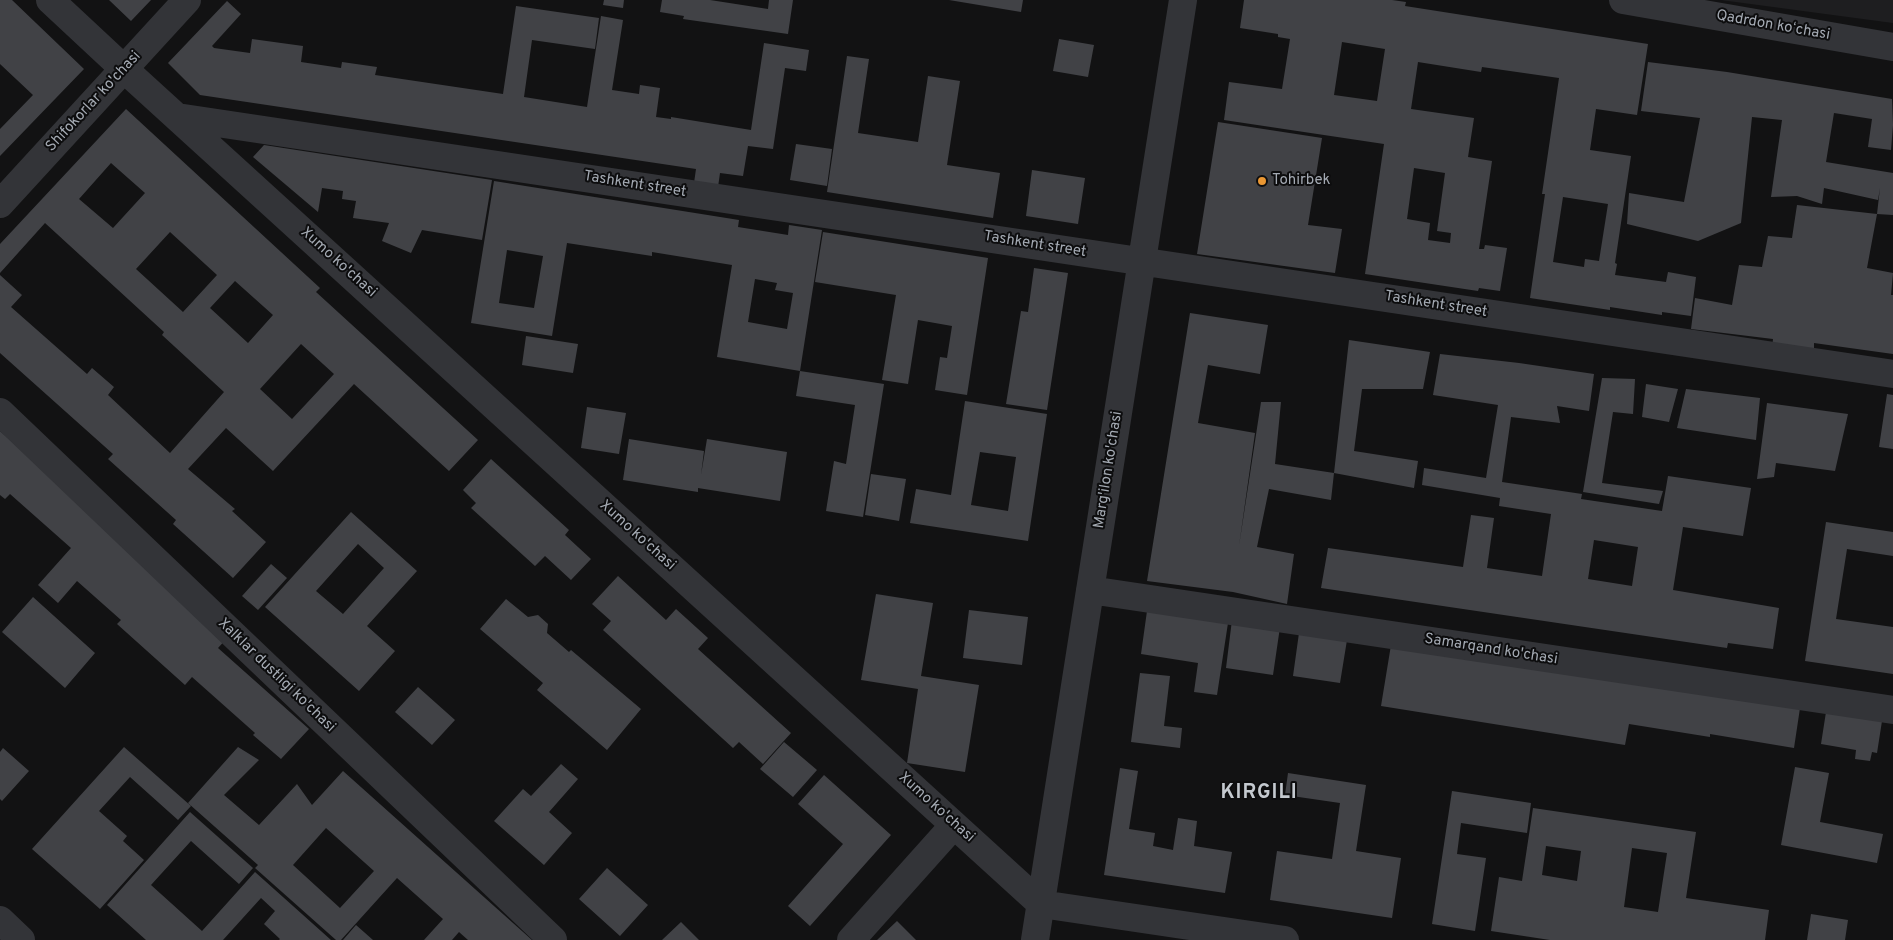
<!DOCTYPE html>
<html>
<head>
<meta charset="utf-8">
<style>
  body { margin:0 }
  canvas { display:block; background:#121213 }
</style>
</head>
<body>
<canvas width="1893" height="940"></canvas>
<script>
const context = document.querySelector('canvas').getContext('2d');
context.lineJoin = 'round';
function fill(path, color) {
  context.fillStyle = color;
  context.fill(path, 'evenodd');
}
function stroke(path, color, width, dash) {
  context.strokeStyle = color;
  context.lineWidth = width;
  context.lineCap = dash ? 'butt' : 'round';
  context.setLineDash(dash || []);
  context.stroke(path);
}
function write(font, color, halo, rows, align = 'center') {
  context.font = font + ' Overpass,sans-serif';
  context.lineWidth = 4;
  context.setLineDash([]);
  context.textBaseline = 'middle';
  context.strokeStyle = halo;
  context.fillStyle = color;
  for (const [text, x, y, turn = 0] of rows) {
    context.save();
    context.translate(x, y);
    context.rotate((+turn || 0) * Math.PI / 180);
    context.textAlign = isNaN(turn) ? turn : align;
    if (halo) context.strokeText(text, 0, 0);
    context.fillText(text, 0, 0);
    context.restore();
  }
}
const built = new Path2D(`
  M1721,0H1893V23Z`);
const building = new Path2D(`
  M0,0H12L84,69L0,156V129L33,95L0,64Z
  M109,0H151L131,21Z
  M604,0H624L623,8L603,5Z
  M662,0H710L768,9L769,0H793L788,34L683,19L684,16L660,12Z
  M949,0H1023L1021,12Z
  M1244,0H1392L1406,2L1405,6L1648,44L1637,115L1596,109L1590,150L1631,156L1615,263L1617,264L1615,275L1666,282L1668,272L1696,277L1691,316L1662,312V315L1610,307V310L1530,298L1545,194H1542L1559,78L1482,67L1481,72L1418,62L1411,109L1474,118L1468,157L1492,161L1479,249H1484L1485,245L1507,248L1500,291L1479,288L1478,291L1365,274L1384,144L1224,120L1229,82L1282,89L1290,39L1278,37V34L1240,28ZM1342,42L1385,49L1377,101L1334,95ZM1414,168L1445,173L1437,231L1451,233L1450,243L1428,240L1430,223L1407,219ZM1563,197L1608,204L1599,261L1585,259L1584,267L1553,262Z
  M227,1L241,14L212,46L214,48L250,53L252,39L303,46L301,62L341,68L342,62L377,67L375,75L503,94L516,6L599,18L595,49L532,40L524,97L587,107L601,16L623,20L612,90L639,94L640,85L660,88L656,117L671,119V117L751,130L764,43L809,50L806,71L785,68L773,149L748,146L743,176L720,173L718,187L694,183L696,169L200,95L168,63Z
  M1059,39L1094,45L1088,77L1053,71Z
  M847,56L869,59L858,133L918,142L928,76L960,81L947,165L1000,173L993,218L827,192Z
  M1648,62L1727,72L1892,99L1893,125L1891,150L1868,147L1872,119L1834,113L1826,162L1893,173V215L1877,214L1880,188L1878,200L1824,188L1822,204L1797,196L1771,197L1782,120L1752,117L1741,223L1698,241L1627,224L1629,193L1684,202L1700,118L1641,111Z
  M126,109L320,288L316,292L478,440L449,471L354,384L273,471L226,428L188,469L235,509L232,511L266,542L233,578L173,524L176,520L108,459L113,454L0,353V275L22,295L11,307L87,374L92,368L114,387L108,395L170,453L224,392L162,335L164,332L45,223L0,273V244ZM111,163L145,193L113,228L79,199ZM170,232L217,275L183,312L136,269ZM235,281L273,315L248,343L210,308ZM301,344L334,374L292,419L260,389Z
  M1218,122L1322,138L1308,225L1342,229L1335,273L1197,254Z
  M796,144L832,149L827,186L790,180Z
  M264,145L492,180L482,240L422,230L411,253L382,241L389,223L353,218L356,201L342,199L343,191L322,188L318,212L253,157Z
  M1032,170L1085,178L1078,224L1026,216Z
  M494,181L739,220L738,227L788,235L789,225L822,230L800,371L717,357L732,265L652,252V256L567,243L552,336L471,323ZM507,250L543,256L534,308L499,303ZM755,279L777,283L775,290L793,293L787,329L748,322Z
  M1797,205L1877,214L1867,268L1893,273L1891,295H1893V354L1814,343V356L1772,349L1773,339L1691,329L1695,298L1732,305L1739,265L1762,267L1768,236L1792,238Z
  M823,232L988,258L967,395L935,390L940,357L947,358L952,326L918,320L908,384L882,380L896,295L815,282Z
  M1034,268L1068,273L1047,410L1006,404L1021,311L1028,312Z
  M1190,313L1268,325L1260,374L1208,365L1198,423L1255,433L1239,546L1261,402H1281L1275,464L1334,473L1331,500L1269,489L1257,547L1294,554L1287,604L1233,592L1147,581Z
  M526,336L578,344L573,373L522,365Z
  M1349,340L1430,352L1423,389H1362L1354,451L1418,461L1414,488L1334,473Z
  M1440,354L1519,363L1594,374L1589,411L1557,406L1560,423L1511,417L1502,482L1582,494L1581,499L1662,511L1668,476L1751,488L1743,536L1683,527L1673,590L1779,608L1773,649L1728,643L1727,648L1321,588L1328,548L1463,567L1471,515L1494,518L1487,568L1542,576L1551,514L1499,506L1500,498L1422,485L1424,468L1486,478L1498,405L1433,395ZM1594,540L1638,547L1632,586L1588,579Z
  M800,371L884,384L863,517L826,511L834,461L846,464L855,405L796,396Z
  M1602,378L1635,379L1633,414L1613,412L1602,483L1663,491L1659,504L1583,492Z
  M1646,384L1678,389L1669,422L1642,417Z
  M1686,389L1760,398L1756,440L1677,428Z
  M1887,394L1893,395V449L1879,447Z
  M965,401L1047,414L1028,541L910,523L916,489L951,495ZM980,452L1016,457L1008,511L971,505Z
  M1767,403L1848,414L1835,471L1776,463L1774,477L1757,479Z
  M587,407L626,413L619,454L581,448Z
  M0,431L229,636L218,648L309,729L281,759L253,735L255,733L192,677L185,685L117,624L121,620L77,581L58,603L38,585L71,548L10,494L5,499L0,495Z
  M629,439L704,451L701,475L707,439L787,452L780,501L698,488V492L623,480Z
  M491,459L569,530L565,535L591,559L571,580L545,556L535,566L471,508L476,503L463,490Z
  M871,474L906,479L899,521L865,515Z
  M351,512L417,571L367,626L395,651L359,691L265,607ZM358,544L384,568L343,614L316,591Z
  M1826,522L1893,532V556L1847,549L1836,619L1893,627V674L1805,661Z
  M271,564L287,578L258,610L242,596Z
  M618,576L666,620L676,609L708,638L698,649L791,733L763,764L739,742L733,748L603,630L611,621L592,604Z
  M876,594L933,603L921,676L979,685L965,772L907,763L918,689L861,680Z
  M33,597L95,653L65,688L2,632Z
  M506,599L528,617L538,615L548,624L547,633L569,652L571,650L641,709L607,750L537,690L543,683L480,629Z
  M969,610L1028,617L1022,665L963,658Z
  M1147,611L1228,623L1217,695L1194,692L1198,663L1141,654Z
  M1232,620L1280,627L1273,675L1226,668Z
  M1299,633L1347,640L1340,683L1293,676Z
  M1391,645L1800,708L1794,748L1710,734V737L1629,724L1625,745L1381,706Z
  M1140,673L1170,676L1164,726L1182,728L1180,748L1131,742Z
  M418,687L455,720L432,745L395,712Z
  M1826,712L1882,721L1877,753L1872,752L1870,761L1855,759L1856,750L1821,744Z
  M784,742L817,770L793,797L760,769Z
  M124,747L191,806L178,820L130,777L99,811L127,836L123,841L144,860L100,909L32,849Z
  M238,747L259,760L224,795L259,825L297,784L312,805L343,771L532,940H468L459,932L452,940H424L443,919L397,878L341,940H336L255,868L258,865L188,803ZM326,828L374,871L340,908L293,865Z
  M3,748L29,771L2,801L0,799V752Z
  M561,764L578,779L549,812L572,833L544,865L494,821L523,789L531,796Z
  M1795,767L1829,773L1820,822L1883,834L1877,863L1781,845Z
  M1120,768L1138,771L1129,829L1155,833L1153,846L1173,850L1178,818L1197,821L1194,846L1232,852L1225,893L1104,875Z
  M1288,773L1366,785L1356,851L1401,858L1392,918L1270,900L1277,851L1332,859L1340,803L1285,795Z
  M824,775L891,835L810,926L788,906L843,844L798,804Z
  M1452,791L1531,803L1527,833L1461,823L1457,854L1486,858L1475,931L1432,924Z
  M1533,808L1696,832L1686,898L1769,910L1765,940H1550L1491,931L1499,877L1522,881ZM1546,846L1581,851L1577,881L1542,875ZM1632,848L1667,853L1658,912L1624,907Z
  M190,812L253,868L239,884L191,841L151,885L202,931L255,872L331,940H279L280,939L264,924L275,911L261,898L223,940H146L107,905Z
  M607,868L648,905L620,936L579,899Z
  M1811,914L1848,920L1845,940H1807Z
  M897,921L916,940H877Z
  M681,922L699,940H662Z
  M356,925L373,940H343Z`);
const minor = new Path2D(`
  M50,0L124,69L1041,904L1285,940
  M1623,0L1893,47
  M177,117L1893,374
  M0,204L187,0
  M0,412L553,940
  M1090,590L1893,710
  M0,920L21,940
  M851,940L954,825
  M1035,940L1183,0`);
const markers = [
  [1262,181,5,"#ea9733"]
];
const streetNames = [
  ["Qadrdon koʻchasi",1773,26,10],
  ["Shifokorlar ko'chasi",94,102,-47],
  ["Tashkent street",635,185,9],
  ["Tashkent street",1035,245,9],
  ["Xumo ko'chasi",338,263,42],
  ["Tashkent street",1436,305,9],
  ["Marg'ilon ko'chasi",1109,470,-81],
  ["Xumo ko'chasi",637,536,42],
  ["Samarqand ko'chasi",1491,650,9],
  ["Xalklar dustligi ko'chasi",276,676,44],
  ["Xumo ko'chasi",936,808,42]
];
const poiNames = [
  ["Tohirbek",1272,181]
];
const districtNames = [
  ["KIRGILI",1259,794]
];
fill(built, '#1e1e20');
fill(building, '#414246');
stroke(minor, '#333438', 28);
for (const [x, y, r, color] of markers) {
  const dot = new Path2D();
  dot.arc(x, y, r, 0, 2 * Math.PI);
  context.fillStyle = color;
  context.fill(dot);
  stroke(dot, '#0d0d0e', 2);
}
write('15px', '#a4aab3', '#0d0d0e', streetNames);
write('15px', '#a4aab3', '#0d0d0e', poiNames, 'left');
context.letterSpacing = '1px';
write('bold 20px', '#c4c9cf', '#0d0d0e', districtNames);
context.letterSpacing = '0px';
</script>
</body>
</html>
